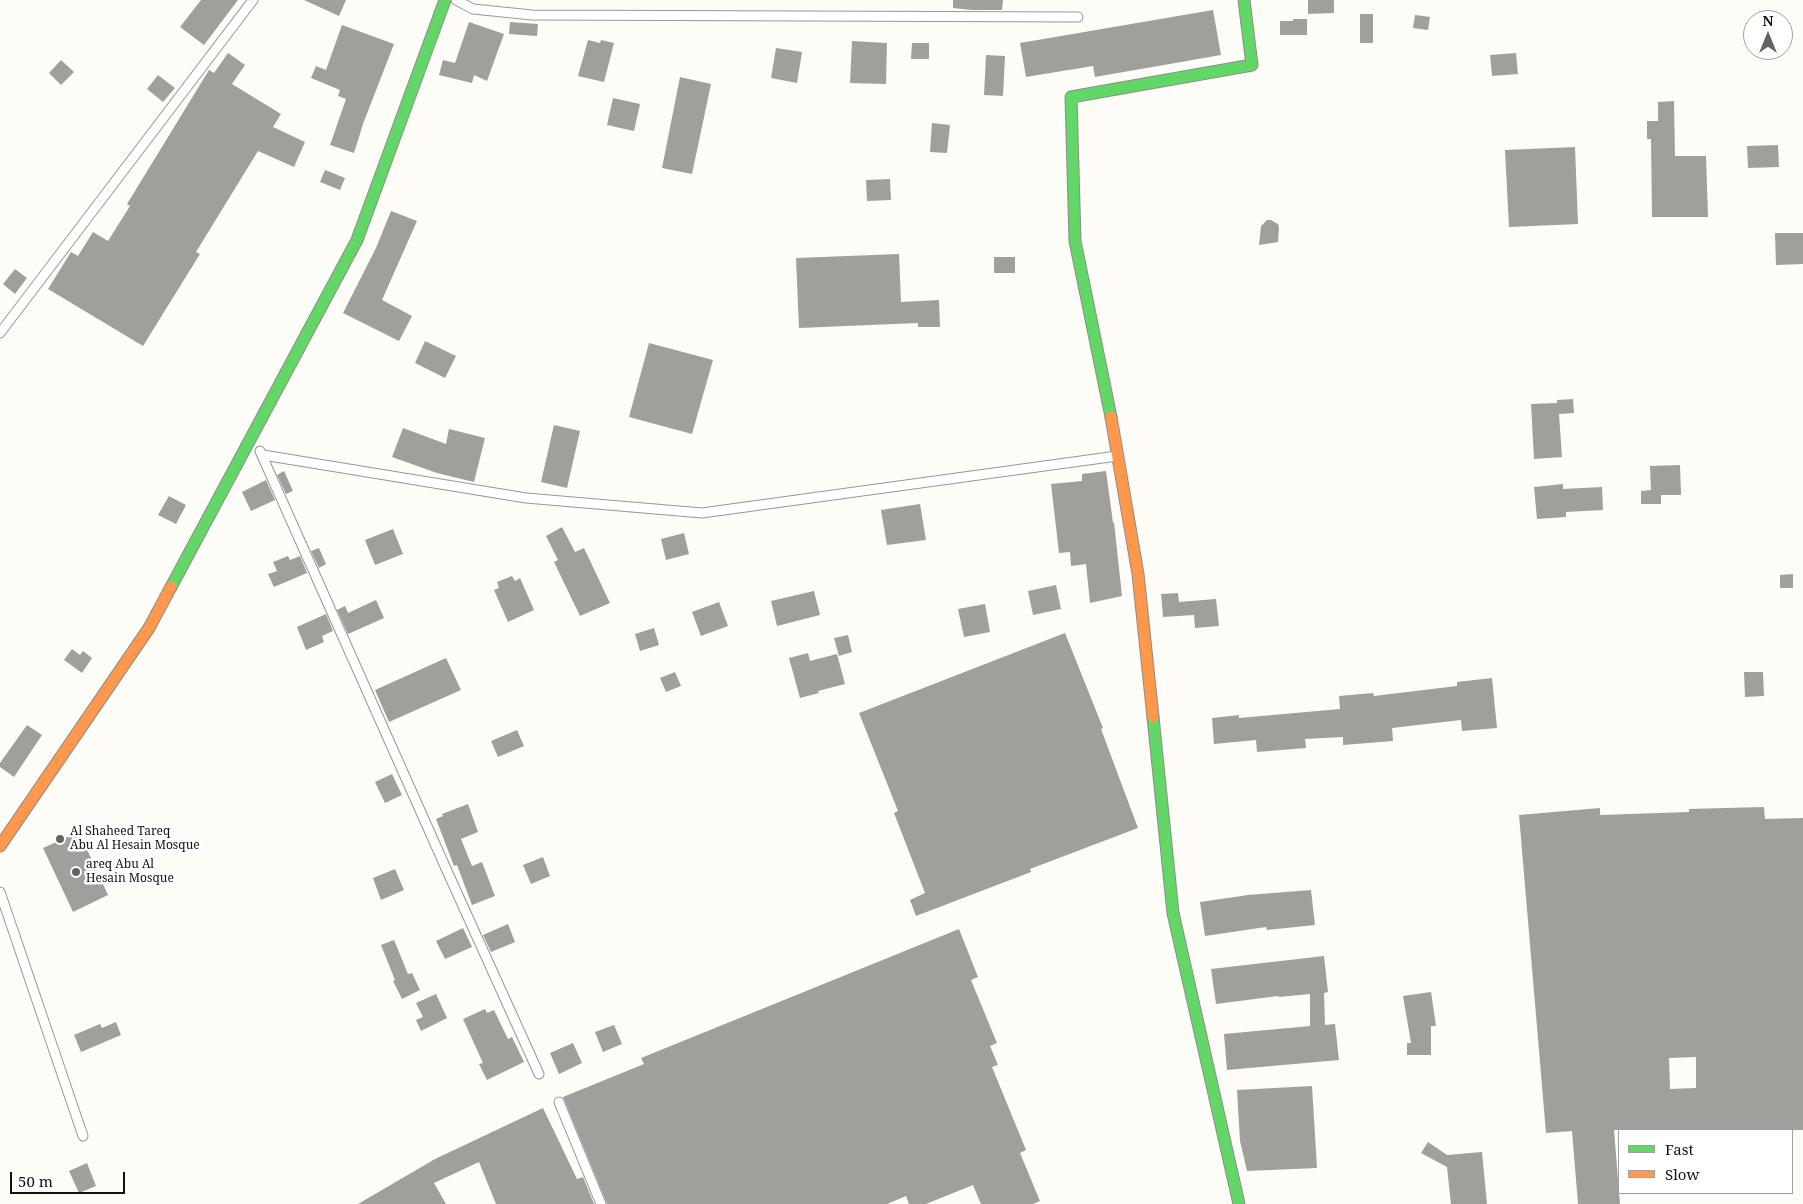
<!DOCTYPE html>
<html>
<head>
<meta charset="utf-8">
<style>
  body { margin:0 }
  #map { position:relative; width:1803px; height:1204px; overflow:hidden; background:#fdfcf7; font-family:"Noto Serif",serif }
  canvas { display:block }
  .legend { position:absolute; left:1618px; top:1129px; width:175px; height:65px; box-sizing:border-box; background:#fff; border:1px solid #a0a0a0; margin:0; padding:6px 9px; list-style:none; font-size:15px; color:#111 }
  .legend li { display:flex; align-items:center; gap:10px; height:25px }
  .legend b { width:25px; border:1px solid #a0a0a0 }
  .north { position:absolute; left:1743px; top:10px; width:50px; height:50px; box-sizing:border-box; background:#fff; border:1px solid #a0a0a0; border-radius:50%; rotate:0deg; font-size:14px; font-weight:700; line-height:20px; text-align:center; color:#111 }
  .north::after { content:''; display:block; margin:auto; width:18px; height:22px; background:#646362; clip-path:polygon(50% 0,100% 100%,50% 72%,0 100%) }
  .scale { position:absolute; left:10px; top:1172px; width:115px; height:22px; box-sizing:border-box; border:2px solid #111; border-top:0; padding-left:6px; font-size:15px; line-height:18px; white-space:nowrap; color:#111; -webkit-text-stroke:4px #fff; paint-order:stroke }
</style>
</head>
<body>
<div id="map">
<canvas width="1803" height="1204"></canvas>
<ul class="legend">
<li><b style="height:6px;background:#63d668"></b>Fast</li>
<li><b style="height:6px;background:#ff974d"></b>Slow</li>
</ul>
<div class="north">N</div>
<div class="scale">50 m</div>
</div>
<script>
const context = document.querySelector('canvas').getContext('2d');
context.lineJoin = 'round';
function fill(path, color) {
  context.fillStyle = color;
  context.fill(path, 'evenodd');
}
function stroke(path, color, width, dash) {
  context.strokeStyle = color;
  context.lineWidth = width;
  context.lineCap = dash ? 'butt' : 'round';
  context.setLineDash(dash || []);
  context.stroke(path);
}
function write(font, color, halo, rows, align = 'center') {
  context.font = font + ' "Noto Serif",serif';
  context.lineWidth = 5;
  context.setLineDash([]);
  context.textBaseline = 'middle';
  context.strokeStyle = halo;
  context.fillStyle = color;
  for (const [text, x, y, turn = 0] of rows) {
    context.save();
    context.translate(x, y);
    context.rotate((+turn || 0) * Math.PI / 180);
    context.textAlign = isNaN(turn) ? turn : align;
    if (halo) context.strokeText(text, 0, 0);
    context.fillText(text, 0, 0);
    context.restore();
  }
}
const building = new Path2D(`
  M201,0H238L204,45L180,27Z
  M304,0H346L339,16Z
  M953,0H1003L1002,10H972L953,8Z
  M1308,0H1334V13L1308,14Z
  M1213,10L1221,55L1095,77L1093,66L1026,77L1020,43Z
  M1360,14H1373V43H1360Z
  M1415,15L1430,17L1428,30L1413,28Z
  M1293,19H1307V35H1280V21H1293Z
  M469,22L504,34L487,81L474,75L472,83L439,75L443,60L455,63Z
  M510,22L538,24L537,36L509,34Z
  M342,25L394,44L363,124L354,153L330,145L346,99L338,96L340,90L311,78L316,66L326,70Z
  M588,40L600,43L601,40L614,43L604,82L578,76Z
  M852,41L887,43L886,84L850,83Z
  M912,43H929V59H911Z
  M776,48L802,52L797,83L771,78Z
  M228,53L245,65L232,84L281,114L273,127L305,142L294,167L258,151L196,252L200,254L143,346L48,289L71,252L78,256L93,232L108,241L130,206L127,204L209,70L214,73Z
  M1516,53L1518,74L1492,76L1490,55Z
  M986,55L1005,56L1003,96L984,95Z
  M61,60L74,72L61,85L49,73Z
  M158,75L175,88L163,102L147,89Z
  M680,77L711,84L692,174L662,168Z
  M613,98L640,104L634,131L607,125Z
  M1674,101L1675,156H1706L1708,217H1652L1651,139H1647V121H1658V102Z
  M932,123L950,125L947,153L930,152Z
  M1778,145L1779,167L1748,168L1747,146Z
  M1575,147L1578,224L1509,227L1505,150Z
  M325,170L345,178L340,190L320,182Z
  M890,179L891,200L867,201L866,180Z
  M391,211L417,221L382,300L412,316L399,341L343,313L376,248Z
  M1267,220H1271L1278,224L1279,228L1278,242L1259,245L1261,226Z
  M1775,233H1803V264L1776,265Z
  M899,254L901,302L939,300L940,327H918V323L799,328L796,258Z
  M994,257H1015V273H994Z
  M15,269L27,278L15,294L3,284Z
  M425,341L456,356L445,378L415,363Z
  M649,343L713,360L692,434L629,417Z
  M1573,399L1574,413L1559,414L1562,457L1534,459L1531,404L1557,403V400Z
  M554,425L580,431L567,488L541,482Z
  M403,428L446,444L449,429L485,438L474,482L437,473L392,457Z
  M1680,465L1681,495H1661V504H1641V491L1651,490L1650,466Z
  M284,471L293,491L286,494L277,475Z
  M1106,471L1113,523L1114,522L1122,596L1090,603L1086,564L1071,566L1070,552L1059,553L1051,484L1082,481V474Z
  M266,480L275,500L251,511L242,492Z
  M1563,484V489L1602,487L1603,510L1566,512V517L1537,519L1534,487Z
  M169,496L186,505L176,524L158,515Z
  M920,504L926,540L887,545L881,510Z
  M562,527L575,552L584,548L610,603L580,616L554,562L558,560L546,536Z
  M393,529L403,554L375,565L365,540Z
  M684,533L689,554L666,560L661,539Z
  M319,548L326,564L319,568L311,551Z
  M288,556L290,560L300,556L307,573L274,587L268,574L277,571L273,562Z
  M1793,574V588H1780V575Z
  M512,576L515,581L520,578L534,610L508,622L494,590L499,588L497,582Z
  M1056,585L1061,609L1033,615L1028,591Z
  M814,591L820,615L777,626L771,601Z
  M1178,593L1179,602L1216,599L1219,626L1195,628L1194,615L1163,617L1161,594Z
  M376,600L384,618L348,634L337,610L345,606L348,613Z
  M719,602L728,626L701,636L692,612Z
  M985,604L990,632L964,637L958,609Z
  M326,614L333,631L322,636L324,642L306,650L297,627Z
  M654,628L659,645L640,651L635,634Z
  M1065,633L1103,728L1101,729L1138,828L1030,869L1031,872L916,916L910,900L925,893L894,813L898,811L859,713Z
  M848,635L852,652L839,656L834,638Z
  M72,649L80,655L83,651L92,658L82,673L64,660Z
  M808,653L810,661L837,654L845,684L818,691L819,693L800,698L789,658Z
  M446,658L461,690L389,722L375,690Z
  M675,672L681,686L666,692L660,678Z
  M1744,672H1763L1764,696L1745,697Z
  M1492,678L1497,728L1462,731L1461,720L1392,728L1393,741L1343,745V737L1305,739L1306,748L1257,752L1256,740L1214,744L1212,718L1239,715V718L1340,709L1339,696L1373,693L1374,696L1457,686V682Z
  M27,725L42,735L14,777L0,767V763Z
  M517,730L524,746L498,757L491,741Z
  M392,774L402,795L385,803L375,782Z
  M468,804L478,832L461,839L472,866L482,862L495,896L472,905L457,865L454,866L436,819L443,816L442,814Z
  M1764,807L1765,819L1803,818V1130H1614L1620,1204H1578L1572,1131L1546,1133L1519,815L1600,808V815L1689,812V809ZM1696,1057V1088L1670,1089L1669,1058Z
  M79,832L108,895L73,912L43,848Z
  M543,857L550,876L531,884L523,865Z
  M395,869L404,890L381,900L373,878Z
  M1311,890L1315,925L1267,930L1266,927L1205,936L1200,902L1248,895Z
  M508,924L515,942L491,952L483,935Z
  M463,928L472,947L445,959L436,941Z
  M959,929L978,977L971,980L997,1043L990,1046L998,1065L992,1067L1026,1150L1020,1153L1040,1201L1033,1204H981L973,1185L926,1204H909L906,1196L887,1204H607L563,1097L644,1064L641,1058Z
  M394,940L408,974L412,973L420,990L402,999L393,981L395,980L381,945Z
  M1324,956L1328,992L1324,993L1325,1025L1335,1024L1339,1060L1227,1070L1224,1034L1310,1026V994L1279,997L1278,996L1216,1004L1211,969Z
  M1431,992L1436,1026H1431V1055H1407V1043H1411L1403,996Z
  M436,994L447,1018L421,1031L416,1020L423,1017L416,1003Z
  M485,1009L487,1013L494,1010L508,1039L512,1037L524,1062L487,1080L479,1064L483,1063L463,1019Z
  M116,1022L121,1035L81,1052L74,1035L100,1024L102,1028Z
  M614,1025L622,1044L603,1052L595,1032Z
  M573,1043L582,1063L559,1074L550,1053Z
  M1312,1086L1317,1168L1247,1171L1240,1141L1237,1090Z
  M543,1108L577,1179L583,1177L594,1204H496L479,1162L434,1183L446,1204H358L435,1159Z
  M1428,1142L1447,1155L1482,1152L1487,1204H1451L1447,1167L1421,1153Z
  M87,1163L96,1186L79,1193L69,1171Z`);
const lane = new Path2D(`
  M456,0L473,9L532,15L1078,17
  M0,333L253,0
  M260,451L448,873L539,1074
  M263,455L526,498L702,513L1117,456
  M0,892L83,1136
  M559,1102L601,1204`);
const fast = new Path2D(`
  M1111,417L1075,241L1071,97L1252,65L1244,0
  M171,587L357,240L445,0
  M1153,717L1173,913L1239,1204`);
const slow = new Path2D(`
  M1111,417L1138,574L1153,717
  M0,846L149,628L171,587`);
const markers = [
  [60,839,5,"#646362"],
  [76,872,5,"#646362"]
];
const poiNames = [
  ["Al Shaheed Tareq",70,832],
  ["Abu Al Hesain Mosque",70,846],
  ["areq Abu Al",86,865],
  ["Hesain Mosque",86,879]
];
fill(building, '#a19f9c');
stroke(lane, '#979795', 11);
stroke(fast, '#8e8d8b', 13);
stroke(slow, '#8e8d8b', 13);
stroke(lane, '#fffffe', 9);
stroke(fast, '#63d668', 11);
stroke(slow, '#ff974d', 11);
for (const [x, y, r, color] of markers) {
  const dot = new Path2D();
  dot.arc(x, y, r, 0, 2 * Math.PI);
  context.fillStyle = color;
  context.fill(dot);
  stroke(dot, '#fff', 2);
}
write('12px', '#111', '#fff', poiNames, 'left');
</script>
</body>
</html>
